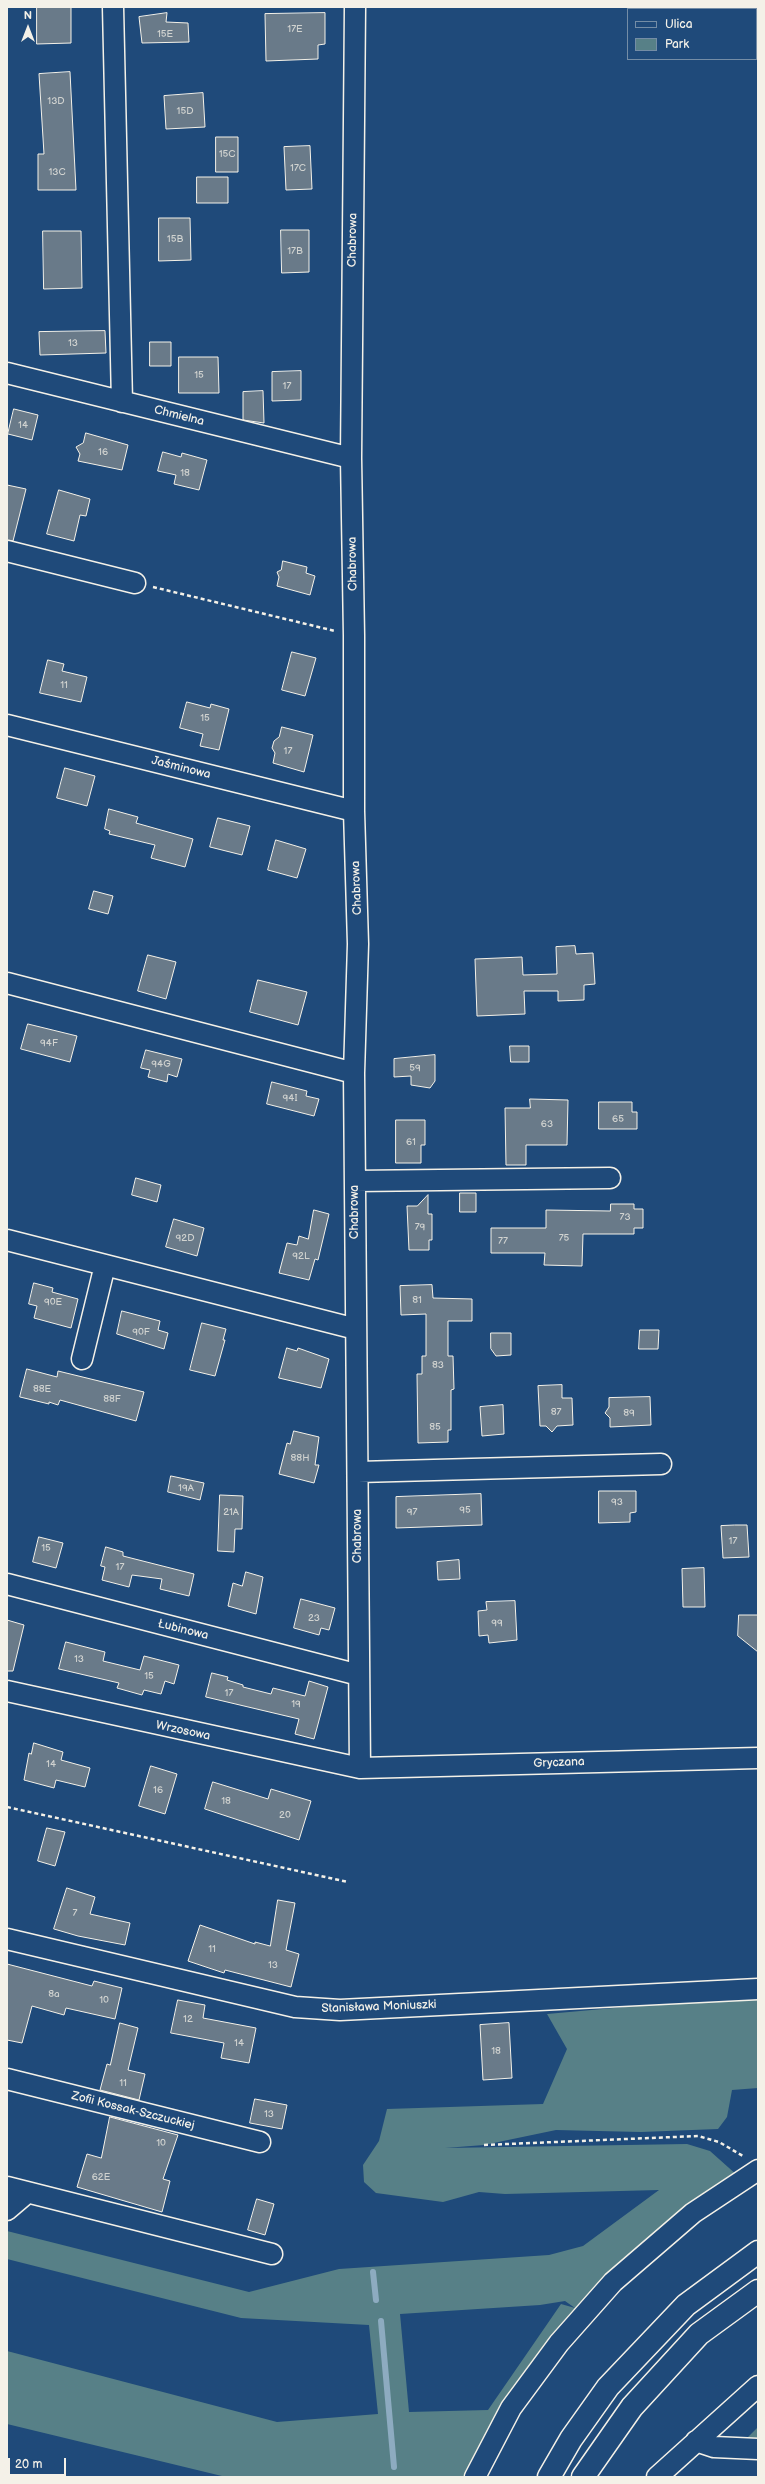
<!DOCTYPE html>
<html>
<head>
<meta charset="utf-8">
<style>
  body { margin:0 }
  #map { position:relative; width:765px; height:2484px; overflow:hidden; background:#1f4a7a; font-family:"Balsamiq Sans",sans-serif }
  canvas { display:block }
  .frame { position:absolute; inset:0; border:8px solid #f4f1e8; pointer-events:none }
  .legend { position:absolute; left:627px; top:8px; width:130px; height:52px; box-sizing:border-box; background:#1f4a7a; border:1px solid #748da6; margin:0; padding:5px 7px; list-style:none; font-size:12px; color:#f4f1e8 }
  .legend li { display:flex; align-items:center; gap:8px; height:20px }
  .legend b { width:20px; border:1px solid #748da6 }
  .north { position:absolute; left:8px; top:8px; width:40px; height:40px; -webkit-text-stroke:3px #1f4a7a; paint-order:stroke; rotate:0deg; font-size:11px; font-weight:700; line-height:16px; text-align:center; color:#f4f1e8 }
  .north::after { content:''; display:block; margin:auto; width:14px; height:18px; background:#f4f1e8; clip-path:polygon(50% 0,100% 100%,50% 72%,0 100%) }
  .scale { position:absolute; left:8px; top:2458px; width:58px; height:18px; box-sizing:border-box; border:2px solid #f4f1e8; border-top:0; padding-left:5px; font-size:12px; line-height:14px; white-space:nowrap; color:#f4f1e8; -webkit-text-stroke:3px #1f4a7a; paint-order:stroke }
</style>
</head>
<body>
<div id="map">
<canvas width="765" height="2484"></canvas>
<div class="frame"></div>
<ul class="legend">
<li><b style="height:5px;background:#1f4a7a"></b>Ulica</li>
<li><b style="height:11px;background:#578087"></b>Park</li>
</ul>
<div class="north">N</div>
<div class="scale">20 m</div>
</div>
<script>
const context = document.querySelector('canvas').getContext('2d');
context.lineJoin = 'round';
function fill(path, color) {
  context.fillStyle = color;
  context.fill(path, 'evenodd');
}
function stroke(path, color, width, dash) {
  context.strokeStyle = color;
  context.lineWidth = width;
  context.lineCap = dash ? 'butt' : 'round';
  context.setLineDash(dash || []);
  context.stroke(path);
}
function write(font, color, halo, rows, align = 'center') {
  context.font = font + ' "Balsamiq Sans",sans-serif';
  context.lineWidth = 3.5;
  context.setLineDash([]);
  context.textBaseline = 'middle';
  context.strokeStyle = halo;
  context.fillStyle = color;
  for (const [text, x, y, turn = 0] of rows) {
    context.save();
    context.translate(x, y);
    context.rotate((+turn || 0) * Math.PI / 180);
    context.textAlign = isNaN(turn) ? turn : align;
    if (halo) context.strokeText(text, 0, 0);
    context.fillText(text, 0, 0);
    context.restore();
  }
}
const green = new Path2D(`
  M758,1995V2088L732,2090L727,2117L718,2129L641,2132L556,2130L484,2145L445,2148L687,2144L710,2151L738,2176L690,2203L577,2308L467,2477H226L7,2424V2351L277,2422L378,2414L369,2325L241,2318L7,2259V2231L249,2292L339,2269L549,2255L583,2246L659,2190L505,2194L479,2192L443,2202L376,2193L364,2182L363,2165L379,2141L387,2109L543,2104L567,2049L547,2014ZM565,2301L575,2308L561,2304L488,2410L409,2412L400,2314L540,2305Z
  M758,2427V2457L747,2458V2438Z`);
const stream = new Path2D(`
  M373,2272L376,2300
  M381,2321L394,2467`);
const building = new Path2D(`
  M37,7H71V43L37,44Z
  M167,13L166,22L188,23L189,42L142,43L139,17Z
  M325,13V44L318,45V59L266,61L265,14Z
  M70,72L76,190H38V154H44L39,74Z
  M203,93L205,127L166,129L164,96Z
  M216,137H238V172H216Z
  M310,146L312,189L286,190L284,147Z
  M197,177H228V203H197Z
  M159,218H190L191,260L159,261Z
  M281,230H309V272L282,273Z
  M43,231H81L82,288L44,289Z
  M105,331L106,353L40,355L39,332Z
  M150,342H171V366H150Z
  M179,357H218L219,393H179Z
  M301,371V400L272,401V372Z
  M263,391L264,423L243,420V392Z
  M14,409L38,415L32,440L8,434Z
  M86,433L128,445L122,470L78,461L80,454L76,447L83,443Z
  M163,452L181,457L182,453L207,460L199,490L174,484L176,475L158,471Z
  M7,485L26,489L13,541L7,540Z
  M59,490L90,499L86,516L80,515L74,541L47,534Z
  M283,561L307,567L306,573L315,576L310,595L277,586L279,577L277,572L281,570Z
  M292,652L316,658L305,696L282,690Z
  M48,660L64,664L62,671L87,677L81,702L40,693Z
  M187,702L210,708L211,704L229,709L219,750L200,746L203,734L180,728Z
  M282,727L313,735L304,772L273,763L275,753L272,748L274,741L279,737Z
  M65,768L95,776L87,806L57,798Z
  M109,809L138,817L136,823L193,839L185,867L151,858L155,845L109,834L110,831L105,829Z
  M218,818L250,826L242,855L210,847Z
  M276,840L306,849L297,878L268,870Z
  M94,891L113,896L108,914L89,909Z
  M575,946L576,954L593,953L595,984L584,985V1000L558,1001V991H524L525,1014L477,1016L475,959L522,957L523,975L557,974L556,947Z
  M148,955L176,962L166,999L138,991Z
  M258,980L307,992L298,1025L250,1012Z
  M28,1024L77,1036L70,1062L21,1049Z
  M510,1046H529V1062H511Z
  M146,1050L182,1059L177,1077L168,1074L167,1082L148,1077L150,1070L141,1068Z
  M435,1055V1081L430,1088L411,1085V1076L394,1077V1059Z
  M272,1082L307,1091L306,1096L319,1099L314,1116L267,1104Z
  M530,1099L568,1100L567,1145H526V1165H506L505,1108H530Z
  M599,1102H632V1112H637V1129H599Z
  M396,1120H425V1145H421V1163H396Z
  M136,1178L161,1185L157,1202L132,1195Z
  M460,1193H476V1212H460Z
  M428,1195V1214H432V1240H429V1250H409L407,1206H417Z
  M611,1204H634V1209H643V1228H634V1234H583L582,1266L544,1265L545,1253H491V1228H546V1210L610,1211Z
  M314,1210L329,1214L318,1260L315,1259L309,1280L279,1273L287,1243L297,1245L299,1236L308,1239Z
  M174,1219L204,1228L197,1256L166,1247Z
  M34,1283L53,1288L52,1292L78,1299L71,1328L34,1318L37,1306L29,1304Z
  M432,1285L433,1298L472,1299V1321H448V1356H453L454,1389L451,1390V1430H448V1442L418,1443L417,1374H422V1356H426V1314L401,1315L400,1286Z
  M122,1311L160,1321L158,1330L168,1333L164,1349L117,1334Z
  M202,1323L226,1329L223,1340H225L215,1376L190,1370Z
  M640,1330H659L658,1349H639Z
  M491,1333H511V1355L496,1356L491,1349Z
  M287,1348L297,1351L298,1348L329,1359L321,1388L279,1378Z
  M27,1369L57,1377L58,1371L144,1392L136,1421L60,1400L58,1405L49,1402V1404L20,1397Z
  M562,1385V1398H572L573,1425L557,1426L552,1432L546,1426H540L538,1386Z
  M650,1397L651,1425L610,1427V1418L605,1413L609,1407V1398Z
  M503,1405L504,1434L482,1436L480,1407Z
  M294,1431L319,1437L315,1465H319L314,1483L279,1474L287,1443L290,1444Z
  M171,1476L204,1483L200,1500L168,1492Z
  M599,1491H636V1512L630,1513V1522L599,1523Z
  M481,1494L482,1525L396,1528V1497Z
  M220,1495L243,1496L242,1529H235L234,1552L218,1551Z
  M735,1525H747L749,1557L723,1558L721,1526Z
  M39,1537L63,1543L56,1568L33,1562Z
  M106,1547L123,1552V1556L194,1574L189,1596L160,1589L162,1579L132,1575L129,1587L102,1580L105,1567L101,1566Z
  M459,1560L460,1579L438,1580L437,1562Z
  M704,1568L705,1607H683L682,1569Z
  M246,1572L263,1577L256,1614L228,1606L233,1583L242,1586Z
  M301,1599L335,1608L329,1630L321,1628L319,1635L294,1628Z
  M515,1601L517,1640L489,1643L488,1635L479,1636L478,1611L487,1610L486,1602Z
  M739,1615H758V1652L738,1636Z
  M7,1620L24,1625L13,1671H7Z
  M66,1642L105,1652L103,1661L140,1670L144,1656L179,1665L174,1684L165,1681L161,1694L144,1690L142,1695L117,1688L119,1683L59,1669Z
  M212,1673L228,1677L227,1680L243,1685V1687L271,1694L273,1688L305,1696L309,1681L328,1687L314,1739L295,1734L299,1719L206,1697Z
  M34,1743L63,1752L61,1760L90,1768L85,1787L56,1780L54,1788L24,1780L29,1753L31,1754Z
  M151,1766L177,1774L165,1814L139,1806Z
  M213,1782L268,1799L271,1789L311,1801L299,1840L205,1809Z
  M47,1828L65,1832L55,1866L38,1861Z
  M67,1888L95,1897L90,1914L130,1923L125,1945L78,1936L54,1929Z
  M278,1900L295,1903L286,1950L299,1954L291,1987L225,1970L224,1973L188,1961L200,1925L255,1944V1942L270,1946Z
  M7,1964L92,1986L94,1981L122,1988L115,2019L66,2008L64,2015L32,2006L22,2043L7,2040Z
  M178,2000L205,2005L203,2018L256,2028L249,2063L221,2058L224,2043L171,2033Z
  M120,2023L138,2028L128,2070L145,2074L139,2100L100,2090L107,2064L110,2065Z
  M509,2023L512,2078L483,2080L480,2025Z
  M255,2099L287,2105L282,2129L250,2123Z
  M110,2117L178,2135L163,2179L170,2181L162,2212L77,2187L87,2154L101,2158Z
  M257,2199L274,2204L265,2235L248,2230Z`);
const path = new Path2D(`
  M153,587L335,631
  M7,1807L348,1882
  M484,2145L698,2136L719,2142L743,2156`);
const minor = new Path2D(`
  M113,7L122,402
  M355,7L351,458L354,636V811L358,944L354,1073L360,1768
  M7,373L351,458
  M7,551L135,583
  M7,725L354,811
  M7,983L354,1073
  M355,1181L610,1178
  M7,1240L356,1329
  M82,1359L105,1265
  M358,1472L661,1464
  M7,1584L359,1675
  M7,1691L360,1768L758,1758
  M7,1939L295,2007L340,2010L758,1989
  M7,2079L260,2142
  M7,2187L272,2254
  M7,2210L27,2193
  M696,2441L714,2447L758,2449
  M475,2477L511,2408L559,2343L613,2282L693,2213L758,2170
  M657,2477L758,2386`);
const highway = new Path2D(`
  M549,2477L571,2439L608,2387L686,2305L758,2252
  M583,2477L632,2407L699,2334L758,2291`);
const numberNames = [
  ["17E",295,29],
  ["15E",165,34],
  ["13D",56,101],
  ["15D",185,111],
  ["15C",227,154],
  ["17C",298,168],
  ["13C",57,172],
  ["15B",175,239],
  ["17B",295,251],
  ["13",73,343],
  ["15",199,375],
  ["17",287,386],
  ["14",23,425],
  ["16",103,452],
  ["18",185,473],
  ["11",64,685],
  ["15",205,718],
  ["17",288,751],
  ["94F",49,1043],
  ["94G",161,1064],
  ["59",415,1068],
  ["94I",290,1098],
  ["65",618,1119],
  ["63",547,1124],
  ["61",411,1142],
  ["73",625,1217],
  ["79",420,1227],
  ["92D",185,1238],
  ["75",564,1238],
  ["77",503,1241],
  ["92L",301,1256],
  ["81",417,1300],
  ["90E",53,1302],
  ["90F",141,1332],
  ["83",438,1365],
  ["88E",42,1389],
  ["88F",112,1399],
  ["87",556,1412],
  ["89",629,1413],
  ["85",435,1427],
  ["88H",300,1458],
  ["19A",186,1488],
  ["93",617,1502],
  ["95",465,1510],
  ["21A",231,1512],
  ["97",412,1512],
  ["17",733,1541],
  ["15",46,1548],
  ["17",120,1567],
  ["23",314,1618],
  ["99",497,1623],
  ["13",79,1659],
  ["15",149,1676],
  ["17",229,1693],
  ["19",296,1704],
  ["14",51,1764],
  ["16",158,1790],
  ["18",226,1801],
  ["20",285,1815],
  ["7",75,1913],
  ["11",212,1949],
  ["13",273,1965],
  ["8a",54,1994],
  ["10",104,2000],
  ["12",188,2019],
  ["14",239,2043],
  ["18",496,2051],
  ["11",123,2083],
  ["13",269,2114],
  ["10",161,2143],
  ["62E",101,2177]
];
const streetNames = [
  ["Chabrowa",353,240,-89],
  ["Chmielna",179,416,14],
  ["Chabrowa",353,564,-91],
  ["Jaśminowa",181,768,14],
  ["Chabrowa",357,888,-92],
  ["Chabrowa",355,1212,-90],
  ["Chabrowa",358,1536,-90],
  ["Łubinowa",183,1630,14],
  ["Wrzosowa",183,1731,12],
  ["Gryczana",559,1763,-2],
  ["Stanisława Moniuszki",379,2007,-2],
  ["Zofii Kossak-Szczuckiej",133,2111,14]
];
fill(green, '#578087');
stroke(stream, '#8dabc0', 6);
fill(building, '#697a89');
stroke(building, '#f4f1e8', 1);
stroke(minor, '#f4f1e8', 23);
stroke(highway, '#f4f1e8', 25);
stroke(path, '#f4f1e8', 2.5, [4, 3]);
stroke(minor, '#1f4a7a', 20);
stroke(highway, '#1f4a7a', 22);
write('10px', '#d1d3d0', null, numberNames);
write('12px', '#f4f1e8', '#1f4a7a', streetNames);
</script>
</body>
</html>
